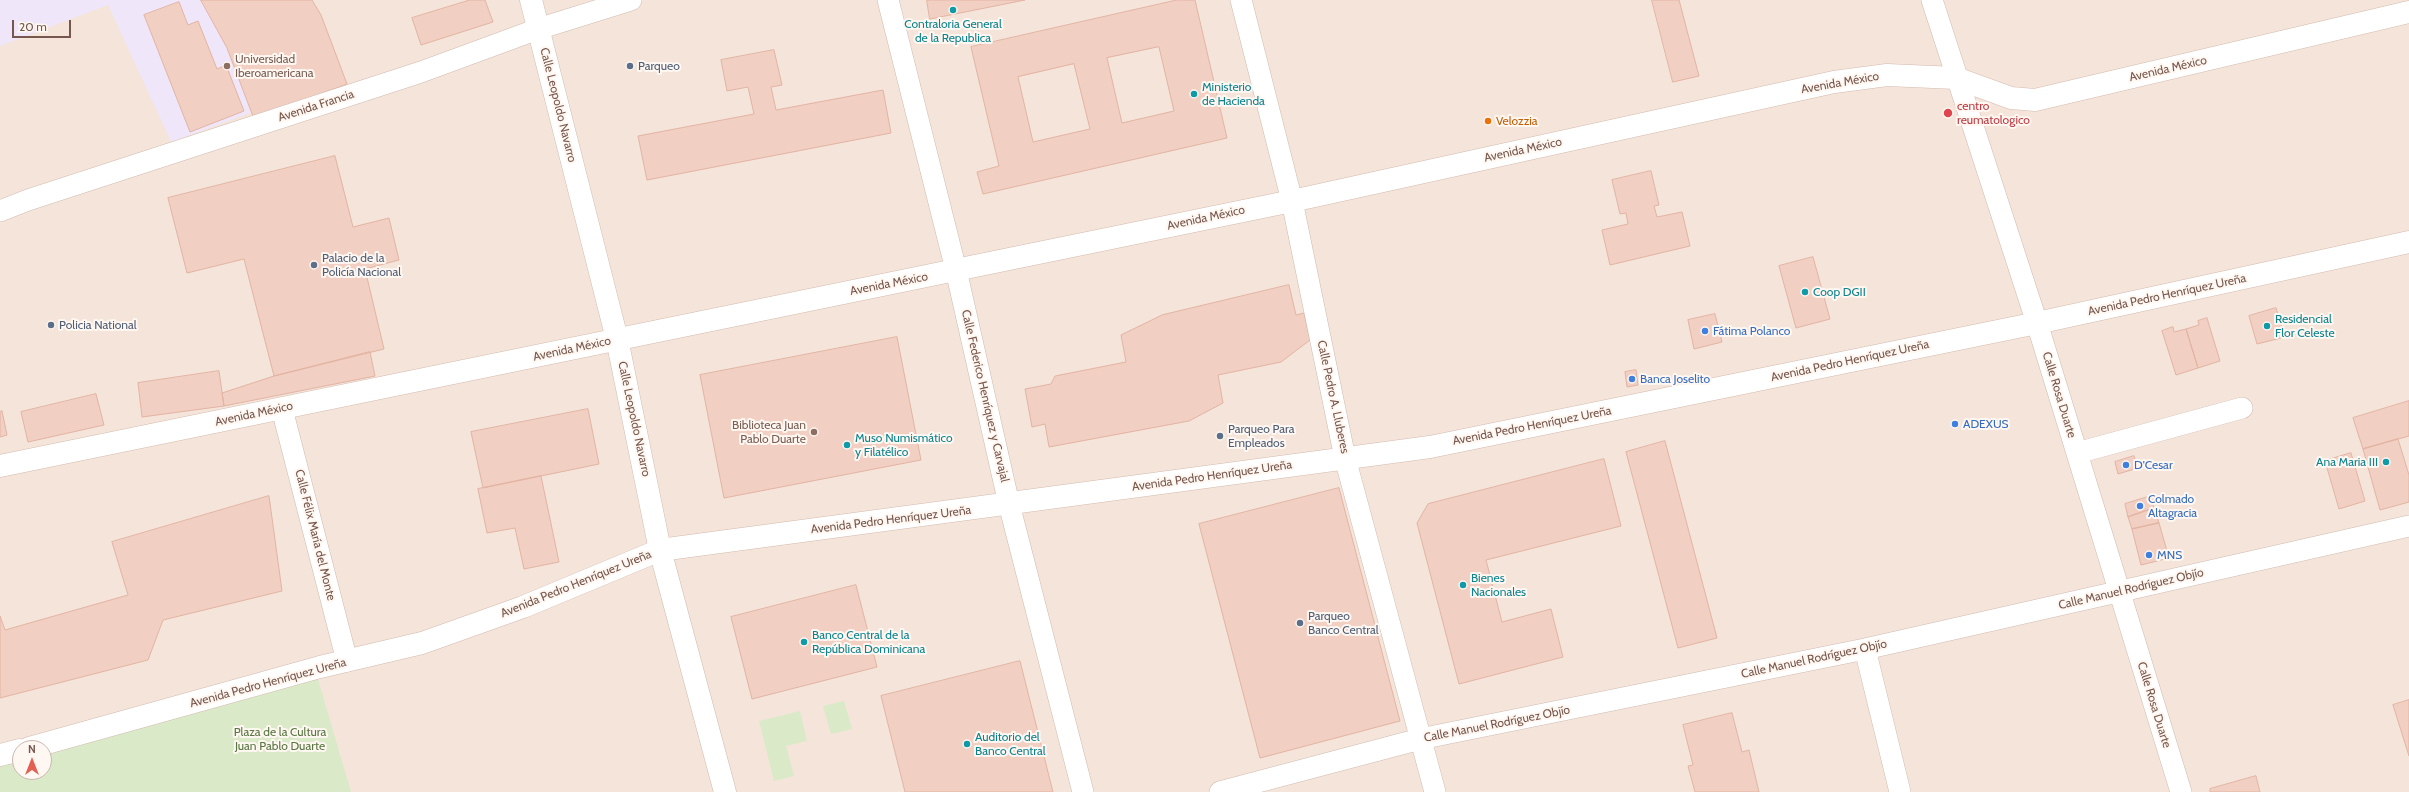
<!DOCTYPE html>
<html>
<head>
<meta charset="utf-8">
<style>
  body { margin:0 }
  #map { position:relative; width:2409px; height:792px; overflow:hidden; background:#fcf3ea; font-family:Cabin,sans-serif }
  canvas { display:block }
  .north { position:absolute; left:12px; top:740px; width:40px; height:40px; box-sizing:border-box; background:#fff7f1; border:1px solid #c9b7af; border-radius:50%; rotate:0deg; font-size:11px; font-weight:700; line-height:16px; text-align:center; color:#77574d }
  .north::after { content:''; display:block; margin:auto; width:14px; height:18px; background:#e26153; clip-path:polygon(50% 0,100% 100%,50% 72%,0 100%) }
  .scale { position:absolute; left:12px; top:20px; width:59px; height:18px; box-sizing:border-box; border:2px solid #77574d; border-top:0; padding-left:5px; font-size:12px; line-height:14px; white-space:nowrap; color:#77574d; -webkit-text-stroke:3px #fff7f1; paint-order:stroke }
</style>
</head>
<body>
<div id="map">
<canvas width="2409" height="792"></canvas>
<div class="north">N</div>
<div class="scale">20 m</div>
</div>
<script>
const c = document.querySelector('canvas').getContext('2d');
c.lineJoin = 'round';
function fillPath(path, color) {
  c.fillStyle = color;
  c.fill(path, 'evenodd');
}
function trace(path, color, width, dash) {
  c.strokeStyle = color;
  c.lineWidth = width;
  c.lineCap = dash ? 'butt' : 'round';
  c.setLineDash(dash || []);
  c.stroke(path);
}
function drawText(font, color, halo, rows, align = 'center') {
  c.font = font + ' Cabin,sans-serif';
  c.lineWidth = 4;
  c.setLineDash([]);
  c.textBaseline = 'middle';
  c.strokeStyle = halo;
  c.fillStyle = color;
  for (const [text, x, y, turn = 0] of rows) {
    c.save();
    c.translate(x, y);
    c.rotate((+turn || 0) * Math.PI / 180);
    c.textAlign = isNaN(turn) ? turn : align;
    if (halo) c.strokeText(text, 0, 0);
    c.fillText(text, 0, 0);
    c.restore();
  }
}
const residential = new Path2D(`
  M 0,0 L 2409,0 L 2409,792 L 0,792 ZM 20,748 L 44,748 L 44,772 L 20,772 Z`);
const education = new Path2D(`
  M 0,0 L 292,0 L 326,85 L 171,142 L 108,5 L 0,46 Z`);
const green = new Path2D(`
  M 317,676 L 351,792 L 0,792 L 0,759 L 20,754 L 20,772 L 44,772 L 44,748 Z
  M 844,701 L 852,729 L 831,734 L 823,706 Z
  M 800,711 L 807,741 L 786,746 L 794,776 L 774,781 L 759,721 Z`);
const building = new Path2D(`
  M 201,0 L 312,0 L 321,15 L 347,84 L 254,119 L 227,48 Z
  M 470,0 L 485,0 L 493,22 L 421,45 L 412,18 Z
  M 927,0 L 1025,0 L 930,19 Z
  M 1177,0 L 1195,0 L 1227,138 L 983,194 L 977,172 L 999,166 L 971,47 ZM 1159,47 L 1174,111 L 1122,123 L 1107,58 ZM 1074,64 L 1090,129 L 1033,142 L 1018,77 Z
  M 1652,0 L 1679,0 L 1699,76 L 1673,82 Z
  M 179,2 L 188,25 L 198,21 L 217,69 L 226,65 L 244,111 L 190,132 L 144,15 Z
  M 774,50 L 782,85 L 771,87 L 776,110 L 883,90 L 891,133 L 647,180 L 638,136 L 754,114 L 748,87 L 727,91 L 721,60 Z
  M 335,156 L 353,227 L 389,218 L 399,260 L 365,269 L 384,349 L 274,376 L 244,259 L 187,273 L 168,198 Z
  M 1651,171 L 1659,205 L 1654,206 L 1657,217 L 1682,212 L 1690,246 L 1610,265 L 1602,230 L 1628,224 L 1626,213 L 1620,214 L 1612,180 Z
  M 1813,257 L 1830,319 L 1796,328 L 1779,266 Z
  M 1289,285 L 1296,315 L 1304,313 L 1310,340 L 1281,362 L 1218,375 L 1223,403 L 1189,421 L 1049,447 L 1045,424 L 1032,427 L 1025,389 L 1051,384 L 1055,376 L 1126,362 L 1121,335 L 1162,315 Z
  M 2276,308 L 2285,337 L 2257,344 L 2249,316 Z
  M 1715,314 L 1722,342 L 1694,349 L 1688,320 Z
  M 2207,318 L 2220,361 L 2198,368 L 2186,329 L 2199,325 L 2198,321 Z
  M 2173,327 L 2174,332 L 2186,329 L 2198,368 L 2176,375 L 2162,331 Z
  M 897,337 L 921,460 L 724,498 L 700,375 Z
  M 370,352 L 375,376 L 224,406 L 222,393 L 274,376 Z
  M 1636,370 L 1638,385 L 1627,387 L 1625,372 Z
  M 219,371 L 224,406 L 142,417 L 138,383 Z
  M 96,394 L 104,425 L 28,442 L 21,412 Z
  M 2409,401 L 2409,436 L 2363,449 L 2353,418 Z
  M 588,409 L 599,464 L 483,488 L 471,432 Z
  M 2,411 L 7,435 L 0,437 L 0,412 Z
  M 2398,439 L 2409,475 L 2409,502 L 2380,510 L 2363,449 Z
  M 1665,441 L 1717,638 L 1678,648 L 1626,452 Z
  M 2351,453 L 2365,501 L 2339,509 L 2325,461 Z
  M 2134,456 L 2138,468 L 2118,474 L 2115,462 Z
  M 1604,459 L 1621,526 L 1486,560 L 1502,622 L 1551,609 L 1563,657 L 1459,684 L 1417,523 L 1428,504 Z
  M 541,476 L 559,562 L 524,569 L 515,528 L 487,533 L 478,489 Z
  M 1339,488 L 1400,721 L 1260,758 L 1199,524 Z
  M 269,496 L 282,591 L 163,620 L 148,660 L 0,698 L 0,616 L 5,630 L 128,595 L 112,542 Z
  M 2151,496 L 2154,508 L 2128,517 L 2125,504 Z
  M 2154,508 L 2159,523 L 2132,529 L 2128,517 Z
  M 2159,523 L 2169,558 L 2141,565 L 2132,529 Z
  M 856,585 L 877,667 L 752,699 L 731,617 Z
  M 1020,661 L 1053,792 L 905,792 L 881,696 Z
  M 2409,700 L 2409,756 L 2393,705 Z
  M 1732,713 L 1742,752 L 1749,750 L 1759,792 L 1695,792 L 1688,766 L 1693,765 L 1683,725 Z
  M 2256,776 L 2260,792 L 2210,792 L 2210,789 Z`);
const minor = new Path2D(`
  M 888,0 L 956,270 L 1009,504 L 1083,792
  M 1241,0 L 1292,201 L 1345,458 L 1435,792
  M 1932,0 L 2037,323 L 2181,792
  M 0,211 L 28,200 L 421,72 L 538,29 L 631,0
  M 282,409 L 347,661
  M 2077,453 L 2242,408
  M 1865,649 L 1900,792
  M 1220,792 L 1420,739 L 1865,649 L 2409,526`);
const tertiary = new Path2D(`
  M 531,0 L 617,339 L 660,550 L 725,792`);
const secondary = new Path2D(`
  M 0,466 L 1292,201 L 1834,82 L 1887,75 L 1956,78 L 2011,98 L 2035,100 L 2409,12
  M 29,748 L 320,667 L 422,643 L 523,607 L 660,550 L 1430,447 L 2037,323 L 2409,242
  M 0,755 L 20,750`);
const markers = [
  [953,10,4,"#0f9aa8"],
  [227,66,4,"#8d6e63"],
  [630,66,4,"#5c6f8a"],
  [1194,94,4,"#0f9aa8"],
  [1948,113,5,"#e0444e"],
  [1488,121,4,"#e8710a"],
  [314,265,4,"#5c6f8a"],
  [1805,292,4,"#0f9aa8"],
  [51,325,4,"#5c6f8a"],
  [2267,326,4,"#0f9aa8"],
  [1705,331,4,"#3f7fe0"],
  [1632,379,4,"#3f7fe0"],
  [1955,424,4,"#3f7fe0"],
  [814,432,4,"#8d6e63"],
  [1220,436,4,"#5c6f8a"],
  [847,445,4,"#0f9aa8"],
  [2386,462,4,"#0f9aa8"],
  [2126,465,4,"#3f7fe0"],
  [2140,506,4,"#3f7fe0"],
  [2149,555,4,"#3f7fe0"],
  [1463,585,4,"#0f9aa8"],
  [1300,623,4,"#5c6f8a"],
  [804,642,4,"#0f9aa8"],
  [967,744,4,"#0f9aa8"]
];
const cultureNames = [
  ["Contraloria General",953,24,"center"],
  ["de la Republica",953,38,"center"],
  ["Ministerio",1202,87],
  ["de Hacienda",1202,101],
  ["Coop DGII",1813,292],
  ["Residencial",2275,319],
  ["Flor Celeste",2275,333],
  ["Muso Numismático",855,438],
  ["y Filatélico",855,452],
  ["Ana Maria III",2378,462,"right"],
  ["Bienes",1471,578],
  ["Nacionales",1471,592],
  ["Banco Central de la",812,635],
  ["República Dominicana",812,649],
  ["Auditorio del",975,737],
  ["Banco Central",975,751]
];
const educationNames = [
  ["Universidad",235,59],
  ["Iberoamericana",235,73],
  ["Biblioteca Juan",806,425,"right"],
  ["Pablo Duarte",806,439,"right"]
];
const serviceNames = [
  ["Parqueo",638,66],
  ["Palacio de la",322,258],
  ["Policía Nacional",322,272],
  ["Policia National",59,325],
  ["Parqueo Para",1228,429],
  ["Empleados",1228,443],
  ["Parqueo",1308,616],
  ["Banco Central",1308,630]
];
const streetNames = [
  ["Avenida México",2168,69,-13],
  ["Avenida México",1840,83,-10],
  ["Calle Leopoldo Navarro",558,105,76],
  ["Avenida Francia",316,106,-18],
  ["Avenida México",1523,150,-12],
  ["Avenida México",1206,218,-12],
  ["Avenida México",889,284,-11],
  ["Avenida Pedro Henríquez Ureña",2167,295,-12],
  ["Avenida México",572,349,-12],
  ["Avenida Pedro Henríquez Ureña",1850,361,-12],
  ["Calle Rosa Duarte",2059,395,73],
  ["Calle Federico Henríquez y Carvajal",985,396,77],
  ["Calle Pedro A. Lluberes",1333,397,78],
  ["Avenida México",254,414,-12],
  ["Calle Leopoldo Navarro",634,419,78],
  ["Avenida Pedro Henríquez Ureña",1532,426,-11],
  ["Avenida Pedro Henríquez Ureña",1212,476,-8],
  ["Avenida Pedro Henríquez Ureña",891,520,-7],
  ["Calle Félix María del Monte",315,535,76],
  ["Avenida Pedro Henríquez Ureña",576,584,-22],
  ["Calle Manuel Rodríguez Objío",2131,589,-13],
  ["Calle Manuel Rodríguez Objío",1814,659,-12],
  ["Avenida Pedro Henríquez Ureña",268,683,-15],
  ["Calle Rosa Duarte",2154,705,73],
  ["Calle Manuel Rodríguez Objío",1497,724,-11]
];
const healthNames = [
  ["centro",1957,106],
  ["reumatologico",1957,120]
];
const foodNames = [
  ["Velozzia",1496,121]
];
const shopNames = [
  ["Fátima Polanco",1713,331],
  ["Banca Joselito",1640,379],
  ["ADEXUS",1963,424],
  ["D'Cesar",2134,465],
  ["Colmado",2148,499],
  ["Altagracia",2148,513],
  ["MNS",2157,555]
];
const parkNames = [
  ["Plaza de la Cultura",280,732],
  ["Juan Pablo Duarte",280,746]
];
fillPath(residential, '#f4e4d9');
fillPath(education, '#f0e6f9');
fillPath(green, '#daeac8');
fillPath(building, '#f1cfc2');
trace(building, '#e3b4a3', 1);
trace(minor, '#d1bcb2', 22);
trace(tertiary, '#d1bcb2', 23);
trace(secondary, '#d4bbaf', 23);
trace(minor, '#fff', 21);
trace(tertiary, '#fff', 22);
trace(secondary, '#fff', 22);
for (const [x, y, r, color] of markers) {
  const dot = new Path2D();
  dot.arc(x, y, r, 0, 2 * Math.PI);
  c.fillStyle = color;
  c.fill(dot);
  trace(dot, '#fff7f1', 1.5);
}
drawText('12px', '#0d838f', '#fff7f1', cultureNames, 'left');
drawText('12px', '#785e54', '#fff7f1', educationNames, 'left');
drawText('12px', '#4e5e75', '#fff7f1', serviceNames, 'left');
drawText('12px', '#77574d', '#fff7f1', streetNames);
drawText('12px', '#be3a42', '#fff7f1', healthNames, 'left');
drawText('12px', '#c56008', '#fff7f1', foodNames, 'left');
drawText('12px', '#366cbe', '#fff7f1', shopNames, 'left');
drawText('12px', '#587642', '#fff7f1', parkNames);
</script>
</body>
</html>
